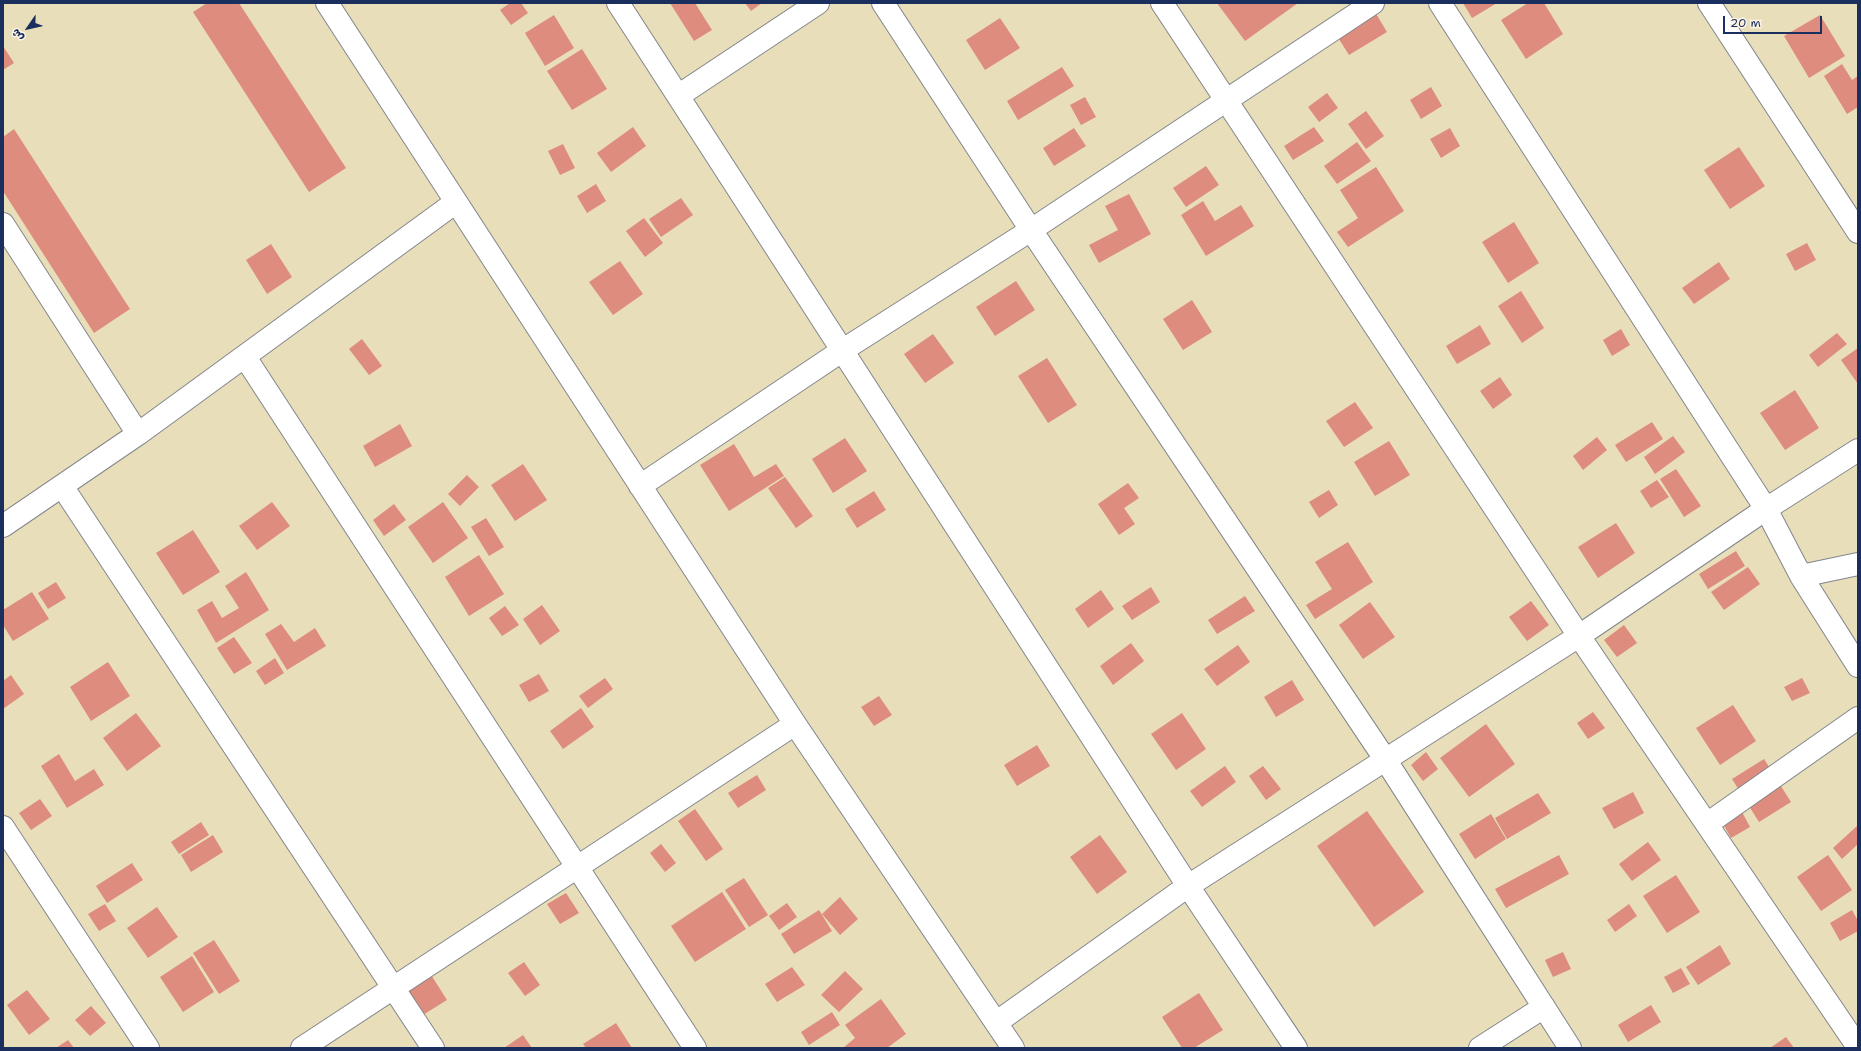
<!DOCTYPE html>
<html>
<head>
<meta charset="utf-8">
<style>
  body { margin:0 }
  #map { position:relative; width:1861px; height:1051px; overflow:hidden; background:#e8deba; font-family:"Shantell Sans","Playpen Sans Arabic",sans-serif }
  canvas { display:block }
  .frame { position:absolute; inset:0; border:4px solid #1b2f5e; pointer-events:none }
  .north { position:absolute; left:8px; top:8px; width:40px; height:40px; -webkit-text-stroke:3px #fcf5e5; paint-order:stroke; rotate:236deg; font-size:11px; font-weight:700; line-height:16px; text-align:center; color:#1b2f5e }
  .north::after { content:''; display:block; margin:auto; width:14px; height:18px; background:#1b2f5e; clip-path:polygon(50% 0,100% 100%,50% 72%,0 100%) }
  .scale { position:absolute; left:1723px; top:16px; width:99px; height:18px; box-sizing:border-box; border:2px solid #1b2f5e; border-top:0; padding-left:5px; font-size:12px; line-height:14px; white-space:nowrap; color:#1b2f5e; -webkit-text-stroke:3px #fcf5e5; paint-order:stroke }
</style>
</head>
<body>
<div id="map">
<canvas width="1861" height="1051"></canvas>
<div class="frame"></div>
<div class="north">ش</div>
<div class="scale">20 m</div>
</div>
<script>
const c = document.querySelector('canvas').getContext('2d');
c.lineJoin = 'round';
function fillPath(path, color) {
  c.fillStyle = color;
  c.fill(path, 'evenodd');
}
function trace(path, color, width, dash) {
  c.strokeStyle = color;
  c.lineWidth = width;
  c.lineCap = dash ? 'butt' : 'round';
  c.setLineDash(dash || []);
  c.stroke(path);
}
const building = new Path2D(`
  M 207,3 L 239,3 L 346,168 L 309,192 L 193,12 Z
  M 510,3 L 521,3 L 528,13 L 511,25 L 500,10 Z
  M 670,3 L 695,3 L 712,30 L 694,41 Z
  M 745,3 L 762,3 L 751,11 Z
  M 1217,3 L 1298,3 L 1245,41 Z
  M 1463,3 L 1497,3 L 1472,18 Z
  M 1528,3 L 1544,3 L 1563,34 L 1526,59 L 1501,20 Z
  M 1375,12 L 1387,32 L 1349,55 L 1337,36 Z
  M 554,15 L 574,48 L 545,66 L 525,33 Z
  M 1820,15 L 1845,56 L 1809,78 L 1784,36 Z
  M 1000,18 L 1020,48 L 985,70 L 966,40 Z
  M 3,46 L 14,63 L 3,70 Z
  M 582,49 L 607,89 L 572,110 L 547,71 Z
  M 1842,64 L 1852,80 L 1858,76 L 1858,107 L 1847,114 L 1824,76 Z
  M 1062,67 L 1074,86 L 1018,120 L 1007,101 Z
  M 1431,87 L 1442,106 L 1421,119 L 1410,100 Z
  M 1327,93 L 1338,108 L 1319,122 L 1308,107 Z
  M 1085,97 L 1096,117 L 1081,125 L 1070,105 Z
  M 1366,111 L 1384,136 L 1366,149 L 1348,124 Z
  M 633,127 L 646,146 L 611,172 L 597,153 Z
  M 1314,127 L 1324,141 L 1293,160 L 1284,146 Z
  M 1074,128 L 1086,146 L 1054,166 L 1043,148 Z
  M 1450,128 L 1460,146 L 1441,158 L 1430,139 Z
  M 14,129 L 130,309 L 94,333 L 3,191 L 3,137 Z
  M 1357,142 L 1371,161 L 1337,184 L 1324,166 Z
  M 563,144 L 575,168 L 560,175 L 548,151 Z
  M 1739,147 L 1765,186 L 1730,209 L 1704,170 Z
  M 1206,166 L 1219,185 L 1186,207 L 1173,188 Z
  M 1376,167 L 1404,211 L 1348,247 L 1337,232 L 1358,218 L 1340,190 Z
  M 596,184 L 606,201 L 587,213 L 577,196 Z
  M 1129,194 L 1151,234 L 1099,263 L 1089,245 L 1118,230 L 1105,206 Z
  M 681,198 L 693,215 L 661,237 L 649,219 Z
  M 1203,201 L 1215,221 L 1241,205 L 1254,226 L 1206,256 L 1181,215 Z
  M 644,218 L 663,243 L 645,257 L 626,231 Z
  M 1514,222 L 1539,263 L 1508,283 L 1482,242 Z
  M 1807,243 L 1816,260 L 1795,271 L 1786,254 Z
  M 271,244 L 292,277 L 267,294 L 246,260 Z
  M 620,261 L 643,294 L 613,315 L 589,282 Z
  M 1719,262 L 1730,279 L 1694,304 L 1682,288 Z
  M 1016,281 L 1035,310 L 995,336 L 976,307 Z
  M 1521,291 L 1544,328 L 1522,343 L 1498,306 Z
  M 1192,300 L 1212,332 L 1183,350 L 1163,319 Z
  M 1480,325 L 1491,344 L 1457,364 L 1446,346 Z
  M 1621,329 L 1630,345 L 1612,356 L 1603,340 Z
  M 1837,333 L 1847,344 L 1818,367 L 1809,355 Z
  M 933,334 L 954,363 L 925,383 L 904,354 Z
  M 362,339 L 382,366 L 369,375 L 349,349 Z
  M 1858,348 L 1858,384 L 1841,360 Z
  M 1047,358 L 1077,405 L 1048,423 L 1018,376 Z
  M 1500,377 L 1512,395 L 1493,409 L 1480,391 Z
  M 1795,390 L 1819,428 L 1785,450 L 1760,413 Z
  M 1355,402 L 1373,428 L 1344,447 L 1326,421 Z
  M 1652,422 L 1663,439 L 1626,462 L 1615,445 Z
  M 400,424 L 412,446 L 375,467 L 363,446 Z
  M 1673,436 L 1685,452 L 1655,474 L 1644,457 Z
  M 1597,437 L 1607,450 L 1583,470 L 1573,456 Z
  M 845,438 L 867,471 L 833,493 L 812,459 Z
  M 1389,441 L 1410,475 L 1375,496 L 1354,462 Z
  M 734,444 L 754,477 L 776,464 L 784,476 L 729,511 L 700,465 Z
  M 523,464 L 547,500 L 515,521 L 491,485 Z
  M 1676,469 L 1701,506 L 1684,517 L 1660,479 Z
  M 467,475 L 479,487 L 460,506 L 448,494 Z
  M 785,477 L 813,516 L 796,528 L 768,488 Z
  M 1657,480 L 1669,497 L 1651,508 L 1640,491 Z
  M 1128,483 L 1139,498 L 1124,508 L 1135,524 L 1119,535 L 1098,504 Z
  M 1329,490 L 1338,505 L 1319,518 L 1309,502 Z
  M 874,491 L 886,510 L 857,528 L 845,509 Z
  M 272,502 L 290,526 L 257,550 L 239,526 Z
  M 443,502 L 468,538 L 433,563 L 408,527 Z
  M 394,504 L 406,520 L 384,536 L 373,520 Z
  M 486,518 L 504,547 L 489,556 L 471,527 Z
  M 1616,523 L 1635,553 L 1598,578 L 1578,547 Z
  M 193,530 L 220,572 L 183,595 L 156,553 Z
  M 1348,542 L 1373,582 L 1315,619 L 1306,605 L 1332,589 L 1315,562 Z
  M 1736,551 L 1745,566 L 1708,589 L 1699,574 Z
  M 479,555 L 504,594 L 469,616 L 445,577 Z
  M 1748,567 L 1760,584 L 1724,610 L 1711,592 Z
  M 246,572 L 269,610 L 216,643 L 197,610 L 212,601 L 222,618 L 239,608 L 225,586 Z
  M 56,582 L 66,598 L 48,609 L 38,593 Z
  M 1151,587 L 1160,602 L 1132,620 L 1122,606 Z
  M 1101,590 L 1114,609 L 1088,628 L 1075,609 Z
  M 32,592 L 49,619 L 13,641 L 3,625 L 3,610 Z
  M 1245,596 L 1255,611 L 1217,634 L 1208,620 Z
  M 1531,601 L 1549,625 L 1527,641 L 1509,617 Z
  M 1370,602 L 1395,637 L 1363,659 L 1339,625 Z
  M 542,605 L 560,631 L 540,645 L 523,619 Z
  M 505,606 L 519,625 L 502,636 L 489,618 Z
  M 281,624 L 294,642 L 315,628 L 326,646 L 287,670 L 265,634 Z
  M 1624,625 L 1637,643 L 1617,657 L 1604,640 Z
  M 234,637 L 252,663 L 234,674 L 217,648 Z
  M 1131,643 L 1144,661 L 1113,685 L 1100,666 Z
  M 1238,645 L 1250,662 L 1217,686 L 1204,669 Z
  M 275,658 L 284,673 L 265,685 L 256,671 Z
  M 108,662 L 130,696 L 91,721 L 70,687 Z
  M 539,674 L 549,691 L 529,702 L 519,685 Z
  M 11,675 L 24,694 L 3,709 L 3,681 Z
  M 605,678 L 613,689 L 588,708 L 579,696 Z
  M 1802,678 L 1810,693 L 1792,701 L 1784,687 Z
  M 1292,680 L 1304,700 L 1276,717 L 1264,697 Z
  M 879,696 L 892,715 L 874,726 L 861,707 Z
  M 1733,705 L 1756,741 L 1720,765 L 1696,728 Z
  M 581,708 L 594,727 L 563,749 L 550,731 Z
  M 1593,712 L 1605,728 L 1588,739 L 1577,723 Z
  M 136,713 L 161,746 L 127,771 L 103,738 Z
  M 1182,713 L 1206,749 L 1176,770 L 1151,734 Z
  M 1486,724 L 1515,764 L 1469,797 L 1440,758 Z
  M 1037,745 L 1050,766 L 1017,786 L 1004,765 Z
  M 1426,752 L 1438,769 L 1423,781 L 1411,765 Z
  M 59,754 L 75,781 L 94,769 L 104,785 L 67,808 L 41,766 Z
  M 1764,759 L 1791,802 L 1759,822 L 1732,779 Z
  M 1225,766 L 1236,782 L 1202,807 L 1190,791 Z
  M 1263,766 L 1281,789 L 1266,800 L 1249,776 Z
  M 757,775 L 766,790 L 738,808 L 728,793 Z
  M 1633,792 L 1644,813 L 1614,829 L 1602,808 Z
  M 1538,793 L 1551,813 L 1507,839 L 1495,818 Z
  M 40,799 L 52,816 L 31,830 L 19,813 Z
  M 695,809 L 723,849 L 706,861 L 678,821 Z
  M 1367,811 L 1424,892 L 1374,927 L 1317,846 Z
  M 1742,812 L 1750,827 L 1731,838 L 1723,824 Z
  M 1491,814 L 1506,839 L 1475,859 L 1459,834 Z
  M 201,822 L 209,835 L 179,854 L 171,842 Z
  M 1857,826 L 1858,844 L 1842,859 L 1833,848 Z
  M 213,835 L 223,852 L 191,872 L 181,855 Z
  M 1100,835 L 1127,872 L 1097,894 L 1070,857 Z
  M 1648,842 L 1661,860 L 1632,881 L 1619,864 Z
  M 661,844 L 676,863 L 665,872 L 650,853 Z
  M 1559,855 L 1569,874 L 1506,908 L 1495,889 Z
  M 1828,855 L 1852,890 L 1821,911 L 1797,877 Z
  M 132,863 L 143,880 L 107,903 L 96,886 Z
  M 1676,875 L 1700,912 L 1667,933 L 1643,896 Z
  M 744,878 L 768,915 L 749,927 L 725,890 Z
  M 722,892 L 746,929 L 695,962 L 671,926 Z
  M 566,893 L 579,913 L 560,924 L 547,904 Z
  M 840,897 L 858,919 L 840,935 L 822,914 Z
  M 787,903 L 797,917 L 779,930 L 769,916 Z
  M 105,904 L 116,921 L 99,931 L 88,914 Z
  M 1629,904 L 1637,916 L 1615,932 L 1607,920 Z
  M 157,907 L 178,937 L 148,958 L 127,928 Z
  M 819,910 L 832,931 L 794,954 L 781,934 Z
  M 1852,910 L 1858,921 L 1858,931 L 1840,941 L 1830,923 Z
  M 214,940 L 240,981 L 219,994 L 193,953 Z
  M 1720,945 L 1731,964 L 1698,985 L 1686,967 Z
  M 1563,952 L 1571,969 L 1553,977 L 1545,960 Z
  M 192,956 L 214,992 L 183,1012 L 160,977 Z
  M 524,962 L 540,985 L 525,996 L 508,973 Z
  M 792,967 L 805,985 L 777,1002 L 765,984 Z
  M 1681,968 L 1690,984 L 1673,993 L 1664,977 Z
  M 428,970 L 447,1000 L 418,1018 L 399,988 Z
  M 845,971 L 863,989 L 839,1012 L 821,995 Z
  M 27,990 L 50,1019 L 29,1035 L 7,1005 Z
  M 1199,993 L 1223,1030 L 1194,1048 L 1182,1048 L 1162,1017 Z
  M 881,999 L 906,1034 L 887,1048 L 843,1048 L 855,1038 L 845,1025 Z
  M 1651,1005 L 1661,1022 L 1628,1042 L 1618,1025 Z
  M 91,1006 L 106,1023 L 90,1036 L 75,1020 Z
  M 832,1012 L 840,1025 L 809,1045 L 801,1032 Z
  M 616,1023 L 632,1048 L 586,1048 L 583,1044 Z
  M 523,1035 L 532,1048 L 504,1048 Z
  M 1786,1037 L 1794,1048 L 1770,1048 Z
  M 68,1040 L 74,1048 L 56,1048 Z`);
const minor = new Path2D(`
  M 327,3 L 795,724 L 1013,1048
  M 618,3 L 1188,886 L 1296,1048
  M 883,3 L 1031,230 L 1385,759 L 1570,1048
  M 1162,3 L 1579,636 L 1858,1047
  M 1440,3 L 1766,509 L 1801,576 L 1858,666
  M 1709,3 L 1858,232
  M 678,96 L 818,3
  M 3,224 L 138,434
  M 245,357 L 695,1048
  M 62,486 L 433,1048
  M 640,486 L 843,350 L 1031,230 L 1373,3
  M 3,526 L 138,434 L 456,202
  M 1801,576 L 1858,564
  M 1707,824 L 1858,718
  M 3,827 L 148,1048
  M 997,1022 L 1188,886 L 1579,636 L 1766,509 L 1858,450
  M 302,1048 L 795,724
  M 1480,1048 L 1544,1007`);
fillPath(building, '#de8c7d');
trace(minor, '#82868c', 24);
trace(minor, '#fff', 22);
</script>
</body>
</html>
